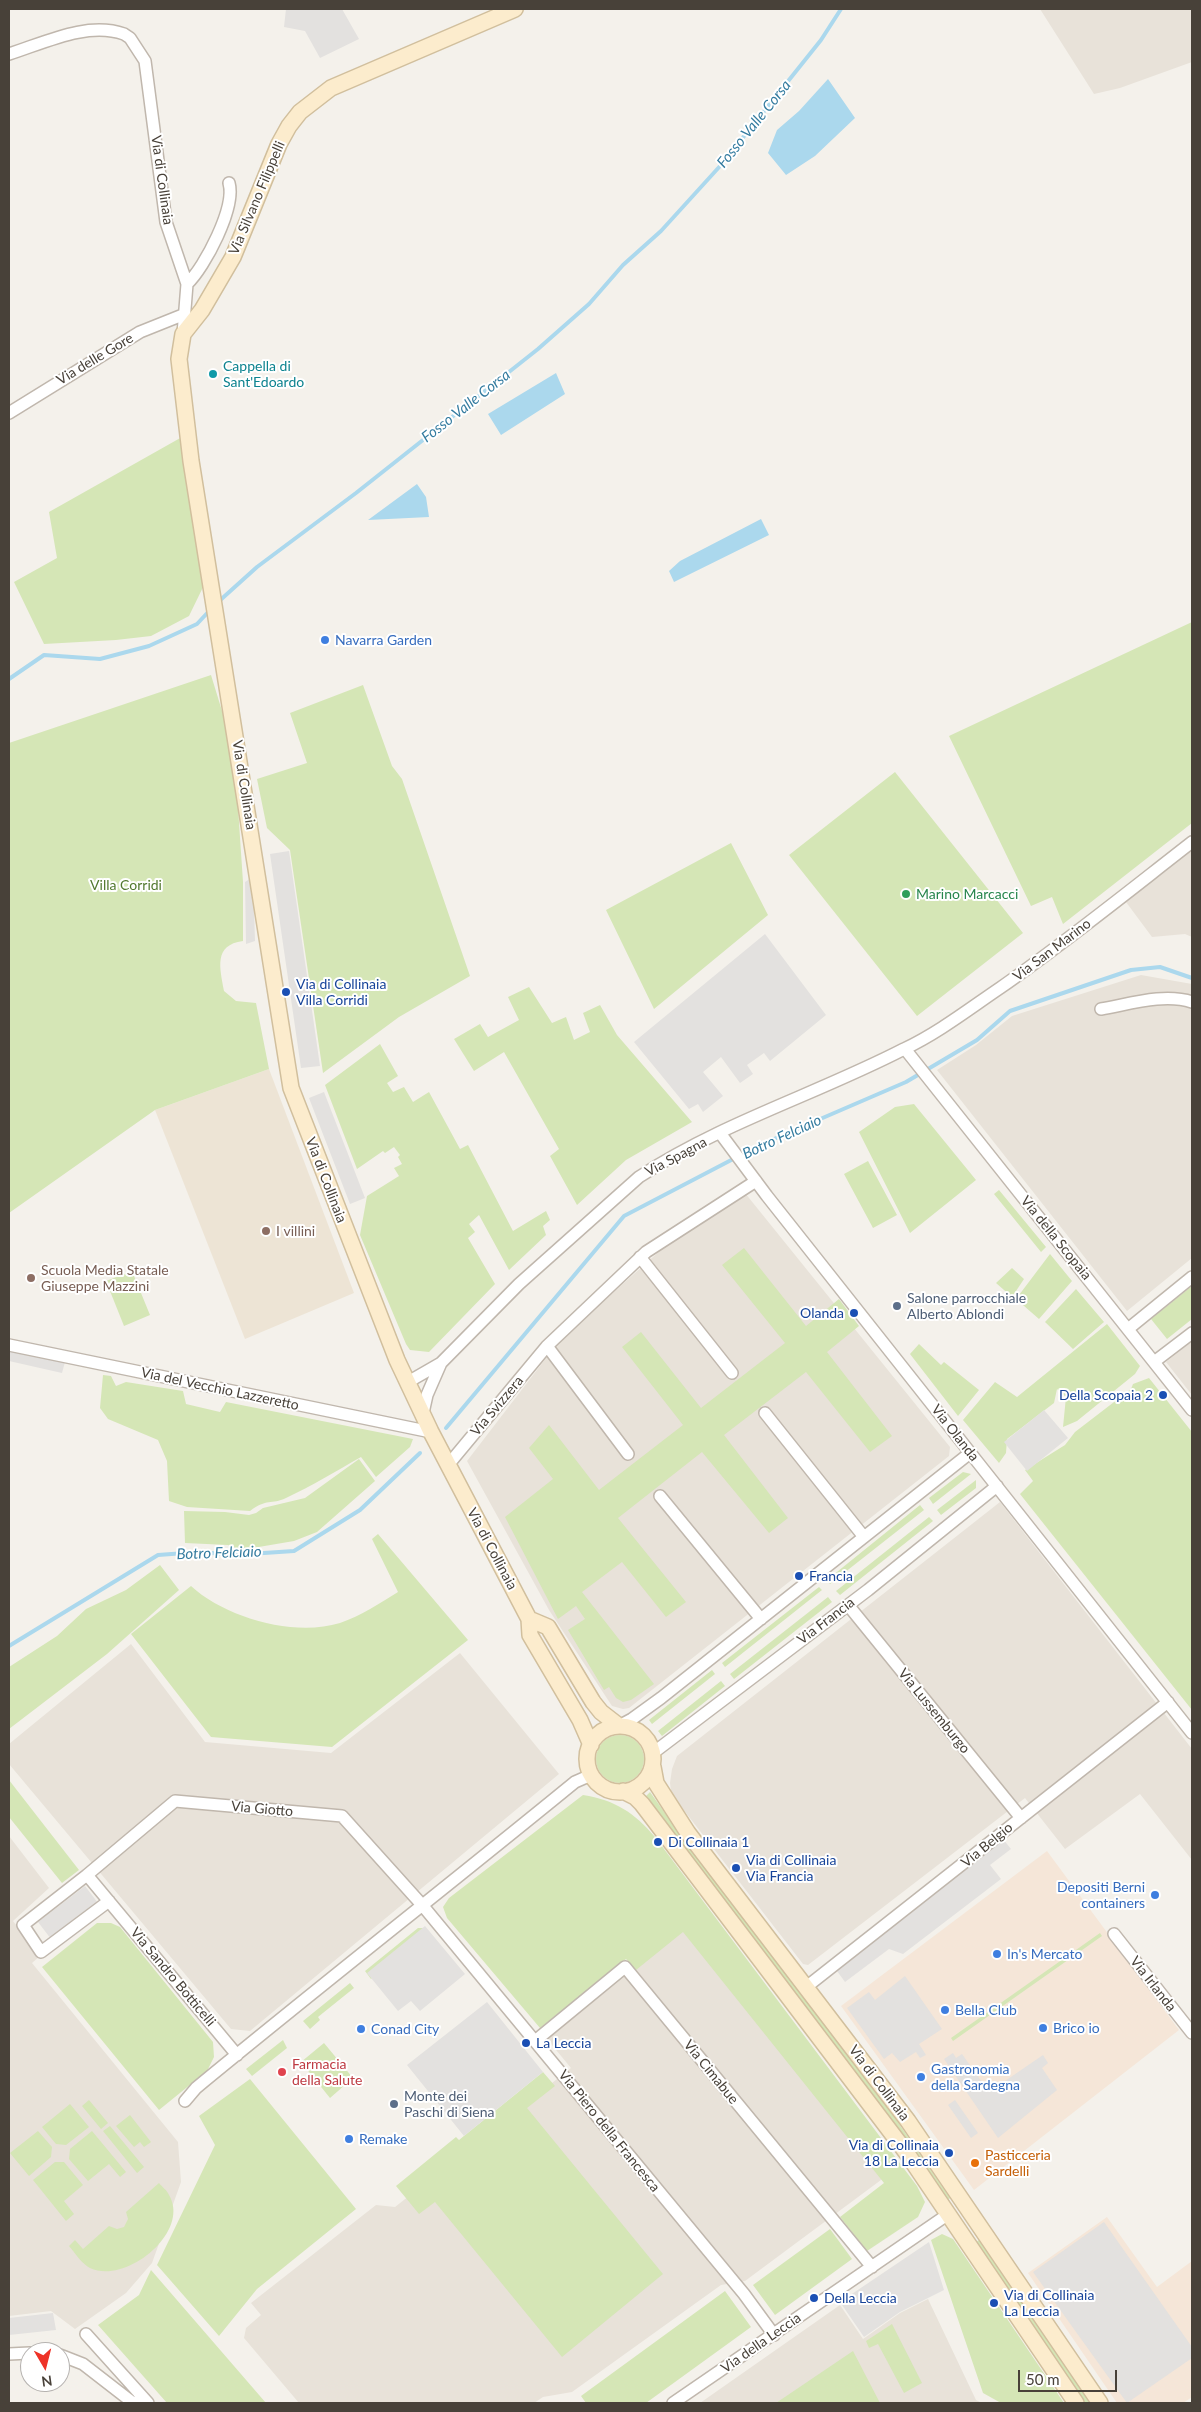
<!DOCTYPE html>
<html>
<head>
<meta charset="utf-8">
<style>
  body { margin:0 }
  #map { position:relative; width:1201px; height:2412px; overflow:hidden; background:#f4f1eb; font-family:Lato,sans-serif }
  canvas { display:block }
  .frame { position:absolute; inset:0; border:10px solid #484139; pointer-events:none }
  .north { position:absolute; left:20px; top:2342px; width:50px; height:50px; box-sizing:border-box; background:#fff; border:1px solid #b6b3b0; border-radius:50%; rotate:172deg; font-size:14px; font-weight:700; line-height:20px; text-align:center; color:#484139 }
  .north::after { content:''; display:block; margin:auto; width:18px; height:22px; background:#ee3328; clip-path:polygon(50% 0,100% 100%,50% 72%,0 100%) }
  .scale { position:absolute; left:1018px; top:2370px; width:99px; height:22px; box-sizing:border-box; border:2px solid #484139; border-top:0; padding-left:6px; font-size:15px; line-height:18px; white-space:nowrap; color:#484139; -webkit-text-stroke:4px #fff; paint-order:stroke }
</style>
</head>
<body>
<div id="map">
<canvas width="1201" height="2412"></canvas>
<div class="frame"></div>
<div class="north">N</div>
<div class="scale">50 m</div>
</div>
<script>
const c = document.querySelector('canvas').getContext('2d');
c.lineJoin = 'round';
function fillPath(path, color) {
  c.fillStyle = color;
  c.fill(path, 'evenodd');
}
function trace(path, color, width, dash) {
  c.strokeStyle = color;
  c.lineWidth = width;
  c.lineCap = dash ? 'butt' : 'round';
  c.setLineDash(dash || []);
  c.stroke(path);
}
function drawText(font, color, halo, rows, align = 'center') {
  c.font = font + ' Lato,sans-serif';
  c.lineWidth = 4;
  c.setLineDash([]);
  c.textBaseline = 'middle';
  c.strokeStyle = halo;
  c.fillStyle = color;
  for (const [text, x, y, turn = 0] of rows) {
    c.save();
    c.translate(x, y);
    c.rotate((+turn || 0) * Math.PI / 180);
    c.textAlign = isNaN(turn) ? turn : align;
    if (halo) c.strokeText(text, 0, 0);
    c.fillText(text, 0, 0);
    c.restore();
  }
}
const residential = new Path2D(`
  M 1040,9 L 1192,9 L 1192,62 L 1120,88 L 1094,94 Z
  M 1192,850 L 1192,937 L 1185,934 L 1152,937 L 1126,902 Z
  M 1141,975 L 1192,984 L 1192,1258 L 1127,1311 L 937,1070 L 976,1045 L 1012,1016 Z
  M 745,1193 L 950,1447 L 949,1456 L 629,1708 L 623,1709 L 612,1706 L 549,1610 L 467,1461 L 560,1340 L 662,1249 Z
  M 1192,1341 L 1192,1395 L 1166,1362 Z
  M 1000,1502 L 1192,1749 L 1192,1860 L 1140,1794 L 1065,1849 L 1025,1798 L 808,1965 L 803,1964 L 676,1800 L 671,1791 L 670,1783 L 672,1769 L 677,1756 Z
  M 131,1644 L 205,1742 L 331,1753 L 460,1653 L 559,1774 L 250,2031 L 231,2029 L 9,1764 L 9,1744 Z
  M 9,1836 L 49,1888 L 13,1921 L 40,1956 L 32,1963 L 178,2142 L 181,2182 L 152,2263 L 126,2293 L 75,2329 L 51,2311 L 9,2316 Z
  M 680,1924 L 885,2177 L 745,2281 L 721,2285 L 572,2392 L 543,2397 L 534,2403 L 299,2403 L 244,2338 L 246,2328 L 261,2315 L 251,2303 L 376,2205 L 395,2207 L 571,2068 L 547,2039 L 623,1978 L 634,1962 Z
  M 928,2299 L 976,2400 L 982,2403 L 700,2403 L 840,2305 L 863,2339 L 900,2313 Z`);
const commercial = new Path2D(`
  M 1047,1851 L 1179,2030 L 974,2190 L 841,2006 Z
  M 1107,2217 L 1157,2287 L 1192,2261 L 1192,2397 L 1183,2403 L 1117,2403 L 1028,2273 Z`);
const education = new Path2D(`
  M 269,1069 L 354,1293 L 245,1339 L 155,1110 Z`);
const green = new Path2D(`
  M 182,437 L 206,581 L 189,616 L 151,636 L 116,640 L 44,644 L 14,582 L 57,558 L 49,512 Z
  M 1192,622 L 1192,823 L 1063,924 L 1052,897 L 1031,906 L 949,736 Z
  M 211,675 L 226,724 L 237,793 L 243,882 L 243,941 C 213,945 220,968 224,991 L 236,1001 L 256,1003 L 269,1069 L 155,1110 L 9,1213 L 9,743 Z
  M 363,685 L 392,766 L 402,779 L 470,976 L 399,1017 L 323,1073 L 290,850 L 267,828 L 257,779 L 307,763 L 290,713 Z
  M 895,772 L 1023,933 L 917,1016 L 789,855 Z
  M 731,843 L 768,915 L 654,1009 L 606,910 Z
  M 529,987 L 552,1023 L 566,1017 L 574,1040 L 590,1032 L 583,1013 L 600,1005 L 617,1035 L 692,1122 L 626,1160 L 577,1205 L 550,1156 L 559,1149 L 504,1052 L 474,1071 L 454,1039 L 480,1024 L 488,1037 L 519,1020 L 508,997 Z
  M 380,1044 L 398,1076 L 387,1083 L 393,1092 L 404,1087 L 413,1102 L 429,1092 L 460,1149 L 468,1145 L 513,1231 L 546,1211 L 550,1220 L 543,1226 L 546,1235 L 509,1270 L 479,1215 L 469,1224 L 475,1232 L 468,1238 L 495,1284 L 429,1352 L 410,1350 L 406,1344 L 360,1235 L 367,1196 L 399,1176 L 394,1168 L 402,1164 L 398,1157 L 400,1155 L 394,1147 L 385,1153 L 383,1151 L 357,1169 L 325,1085 Z
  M 914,1104 L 976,1180 L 910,1233 L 859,1132 L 895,1107 Z
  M 868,1161 L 897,1215 L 873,1228 L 844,1174 Z
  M 999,1190 L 1046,1247 L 1041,1252 L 994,1194 Z
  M 744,1248 L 806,1326 L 839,1299 L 859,1326 L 827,1352 L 892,1436 L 870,1452 L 806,1372 L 724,1435 L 788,1518 L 769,1533 L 702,1452 L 618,1518 L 686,1602 L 666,1617 L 622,1562 L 582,1592 L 654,1684 L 631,1700 L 623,1702 L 616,1698 L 609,1687 L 604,1690 L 568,1630 L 585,1619 L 576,1606 L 558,1619 L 505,1517 L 553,1479 L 529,1448 L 549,1425 L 599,1490 L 683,1425 L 622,1347 L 641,1332 L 701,1408 L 785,1343 L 722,1265 Z
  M 1050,1254 L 1072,1281 L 1039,1319 L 1016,1299 Z
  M 1012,1268 L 1024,1279 L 1012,1297 L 996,1283 Z
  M 132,1271 L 150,1315 L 124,1326 L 106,1281 Z
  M 1192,1286 L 1192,1319 L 1167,1339 L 1151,1319 Z
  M 1076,1289 L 1104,1322 L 1073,1349 L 1045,1322 Z
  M 1107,1324 L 1140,1366 L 1135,1374 L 1077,1421 L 1063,1427 L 1066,1397 L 1057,1389 L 1054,1403 L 1007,1439 L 1006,1453 L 999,1463 L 963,1420 L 995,1382 L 1017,1397 Z
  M 919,1344 L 941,1365 L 944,1362 L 979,1390 L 958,1416 L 910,1354 Z
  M 103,1375 L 111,1376 L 116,1386 L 126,1382 L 183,1391 L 186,1404 L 220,1412 L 226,1402 L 413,1439 L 410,1447 L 376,1477 L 361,1457 C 336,1471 312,1486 286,1498 C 271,1505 267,1498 250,1511 L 187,1507 L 169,1501 L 167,1461 L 158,1440 L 108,1419 L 100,1408 Z
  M 1149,1378 L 1192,1432 L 1192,1710 L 1020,1494 L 1033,1481 L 1025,1470 L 1065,1445 L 1075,1432 L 1131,1389 L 1133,1384 Z
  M 359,1459 L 375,1481 L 317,1532 L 294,1541 L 241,1550 L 228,1545 L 185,1543 L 184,1511 L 225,1512 L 249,1515 L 256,1513 L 263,1508 L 305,1498 Z
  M 963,1472 L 971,1474 L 933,1504 L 929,1498 Z
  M 976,1480 L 976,1488 L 941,1515 L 937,1510 Z
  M 920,1505 L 924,1510 L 830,1584 L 827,1580 Z
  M 929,1517 L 933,1521 L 840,1595 L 836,1591 Z
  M 378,1534 L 468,1640 L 332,1747 L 211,1737 L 131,1634 L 191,1586 C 226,1618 294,1637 340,1623 C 361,1616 380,1603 398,1592 L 372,1539 Z
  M 160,1565 L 179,1590 L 107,1654 L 9,1729 L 9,1667 L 57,1636 L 86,1609 L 126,1590 Z
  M 819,1587 L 822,1590 L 725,1667 L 722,1663 Z
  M 828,1597 L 832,1602 L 734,1679 L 730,1674 Z
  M 712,1670 L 715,1674 L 652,1724 L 649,1720 Z
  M 721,1681 L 725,1686 L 662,1736 L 658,1731 Z
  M596 1759a24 24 0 1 1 48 0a24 24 0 1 1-48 0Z
  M 9,1780 L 79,1870 L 62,1883 L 9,1817 Z
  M 650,1792 L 680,1834 L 677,1837 L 645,1797 Z
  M 583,1795 C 615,1800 635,1813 655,1837 L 917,2186 L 925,2202 L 918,2217 L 867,2251 L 840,2217 L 884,2183 L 683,1932 L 636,1970 L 626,1959 L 540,2028 L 447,1918 L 443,1907 L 449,1898 Z
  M 685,1840 L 897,2121 L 950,2198 L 947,2202 L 681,1843 Z
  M 97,1923 L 111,1923 L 120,1927 L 213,2042 L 214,2057 L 207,2071 L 159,2110 L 42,1967 Z
  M 418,1928 L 425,1928 L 428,1931 L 371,1979 L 365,1971 Z
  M 1100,1933 L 1102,1936 L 953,2041 L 951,2038 Z
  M 350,1983 L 354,1988 L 318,2017 L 320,2020 L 310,2029 L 303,2021 Z
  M 283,2040 L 287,2048 L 252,2076 L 246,2069 Z
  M 324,2043 L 353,2078 L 330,2098 L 301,2062 Z
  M 543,2072 L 555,2086 L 527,2108 L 663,2274 L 562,2357 L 435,2202 L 419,2214 L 396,2186 L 456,2137 L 459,2140 Z
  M 250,2079 L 356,2209 L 257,2289 L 219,2336 L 157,2265 L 215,2145 L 199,2116 Z
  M 89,2100 L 108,2123 L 101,2129 L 82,2106 Z
  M 70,2104 L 89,2127 L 66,2145 L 56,2144 L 42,2127 Z
  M 130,2115 L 151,2142 L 144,2147 L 140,2142 L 134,2147 L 116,2126 Z
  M 110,2126 L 144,2167 L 137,2173 L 103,2131 Z
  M 38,2131 L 52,2147 L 51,2157 L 29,2176 L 10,2153 Z
  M 92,2131 L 126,2172 L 120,2177 L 109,2164 L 88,2181 L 69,2159 L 70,2149 Z
  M 55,2162 L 64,2162 L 83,2185 L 64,2201 L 74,2214 L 66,2221 L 33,2180 Z
  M 159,2183 C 162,2187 167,2190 169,2195 C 191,2232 126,2285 90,2268 C 82,2264 75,2253 69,2246 L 75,2240 L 83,2249 L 109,2226 L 117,2229 L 124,2227 L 128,2219 L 126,2212 Z
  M 830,2229 L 852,2259 L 775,2315 L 753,2285 Z
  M 942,2234 L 953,2239 L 1064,2403 L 1001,2403 L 983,2393 L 931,2240 Z
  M 979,2240 L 1090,2403 L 1084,2403 L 975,2243 Z
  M 151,2270 L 266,2403 L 167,2403 L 98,2325 L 139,2295 Z
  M 725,2291 L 751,2327 L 646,2403 L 586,2403 L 581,2396 Z
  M 892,2324 L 922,2383 L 904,2393 L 878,2344 L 869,2348 L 866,2341 Z
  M 853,2351 L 880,2403 L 776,2403 Z`);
const parking = new Path2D(`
  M 286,9 L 342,9 L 359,39 L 320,58 L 305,31 L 284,27 Z
  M 289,851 L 320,1066 L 301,1068 L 270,854 Z
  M 253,877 L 255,941 L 246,944 L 245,882 Z
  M 765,934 L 826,1015 L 770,1061 L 764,1053 L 747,1065 L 753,1074 L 740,1083 L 721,1057 L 703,1072 L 723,1096 L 703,1112 L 698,1104 L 689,1109 L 634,1042 Z
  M 324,1092 L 365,1198 L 350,1204 L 309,1098 Z
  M 9,1351 L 65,1362 L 62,1373 L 9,1361 Z
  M 1044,1410 L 1068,1438 L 1027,1471 L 1004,1442 Z
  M 1003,1839 L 1011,1849 L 990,1865 L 1001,1879 L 903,1954 L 889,1949 L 845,1982 L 837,1971 Z
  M 85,1886 L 98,1903 L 51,1939 L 38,1922 Z
  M 425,1926 L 465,1974 L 420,2011 L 411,2001 L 398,2011 L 367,1973 Z
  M 905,1976 L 942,2029 L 919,2044 L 926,2055 L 920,2058 L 916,2052 L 900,2062 L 892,2053 L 884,2059 L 847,2008 L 869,1992 L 875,2000 Z
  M 487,2002 L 543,2072 L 464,2136 L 407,2065 Z
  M 953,2053 L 956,2058 L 962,2054 L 989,2092 L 1043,2055 L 1048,2063 L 1042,2068 L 1057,2090 L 998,2138 L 944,2059 Z
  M 955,2100 L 978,2133 L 971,2138 L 948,2105 Z
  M 1104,2222 L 1192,2347 L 1192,2358 L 1127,2403 L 1033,2272 Z
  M 929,2242 L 944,2290 L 900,2312 L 864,2337 L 840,2302 Z
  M 53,2313 L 56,2330 L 9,2335 L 9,2318 Z`);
const water = new Path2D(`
  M 828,79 L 855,118 L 815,156 L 786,175 L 768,153 L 777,130 L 799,111 Z
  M 556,373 L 565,394 L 501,435 L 488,414 Z
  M 417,484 L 426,497 L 429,517 L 368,520 Z
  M 761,519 L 769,535 L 674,582 L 669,571 L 680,561 Z`);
const stream = new Path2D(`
  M 217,603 L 257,567 L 356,493 L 538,349 L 589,304 L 623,265 L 661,231 L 721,165 L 821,40 L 841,9
  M 9,679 L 44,655 L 100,659 L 149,646 L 197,624 L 211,609
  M 446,1428 L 624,1216 L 760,1145 L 906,1082 L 977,1040 L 1010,1011 L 1131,970 L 1160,967 L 1192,978
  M 9,1646 L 158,1555 L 199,1552 L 234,1555 L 294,1551 L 360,1510 L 420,1453`);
const street = new Path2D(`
  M 9,54 C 44,43 87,21 124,34 L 130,38 L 145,61 L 166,222 L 187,284 L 183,334
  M 187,284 C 205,267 236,207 229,183
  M 9,413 L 140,332 L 185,314
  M 1101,1009 C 1130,1004 1164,993 1192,1002
  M 905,1049 L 1192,1410
  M 720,1133 L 767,1196 L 1192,1733
  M 640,1257 L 732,1373
  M 1128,1329 L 1192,1277
  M 9,1345 L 431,1432
  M 547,1346 L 628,1454
  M 1154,1362 L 1192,1333
  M 408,1382 L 441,1363 L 519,1284 L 639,1177 C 721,1123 817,1094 904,1049 C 938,1033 969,1009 1000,988 C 1066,942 1129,891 1192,842
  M 423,1413 L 427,1395 L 441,1363
  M 765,1413 L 864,1537
  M 448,1465 L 547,1346 L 646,1252 L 756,1181
  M 660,1496 L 761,1619
  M 848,1605 L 1021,1818
  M 619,1726 L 632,1719 L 661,1698 L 970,1453
  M 653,1753 L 868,1590 L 997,1486
  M 87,1875 L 175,1801 L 342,1816 L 423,1906 L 744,2294 L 774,2335
  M 109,1901 L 41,1952 L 23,1925 L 87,1875 L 237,2055
  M 1114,1934 L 1192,2033
  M 805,1988 L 1168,1702
  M 535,2041 L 625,1967 L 872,2267
  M 185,2101 L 196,2088 C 321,1985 449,1885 575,1782 L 591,1775
  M 86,2334 L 148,2403
  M 9,2354 L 30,2353
  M 60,2355 L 83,2364 L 132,2402 L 140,2403
  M 673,2403 L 947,2215`);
const secondary = new Path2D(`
  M 515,9 L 331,88 L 300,112 L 289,126 L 279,144 L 233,257 L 202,310 L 183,334 L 179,359 L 191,461 L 291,1088 L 397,1360 L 431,1432 L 529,1619 L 530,1635 L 580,1720 L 591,1745
  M 529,1619 L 548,1627 L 593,1702 L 601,1712 L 619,1726
  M587 1759a33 33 0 1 1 66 0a33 33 0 1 1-66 0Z
  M 653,1767 L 656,1783 L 688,1833 L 908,2121 L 1100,2403
  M 623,1791 L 635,1797 L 642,1804 L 906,2152 L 1076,2403`);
const markers = [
  [213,374,5,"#0f9aa8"],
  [325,640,5,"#3f7fe0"],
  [906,894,5,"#2e9e5b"],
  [286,992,5,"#1a4fb4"],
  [266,1231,5,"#8d6e63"],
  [31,1278,5,"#8d6e63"],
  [897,1306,5,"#5c6f8a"],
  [854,1313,5,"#1a4fb4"],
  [1163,1395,5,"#1a4fb4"],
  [799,1576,5,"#1a4fb4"],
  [658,1842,5,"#1a4fb4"],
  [736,1868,5,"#1a4fb4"],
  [1155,1895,5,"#3f7fe0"],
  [997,1954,5,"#3f7fe0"],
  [945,2010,5,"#3f7fe0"],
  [1043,2028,5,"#3f7fe0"],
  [361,2029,5,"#3f7fe0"],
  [526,2043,5,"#1a4fb4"],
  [282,2072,5,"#e0444e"],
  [921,2077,5,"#3f7fe0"],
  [394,2104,5,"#5c6f8a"],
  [349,2139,5,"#3f7fe0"],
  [949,2153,5,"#1a4fb4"],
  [975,2163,5,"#e8710a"],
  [814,2298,5,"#1a4fb4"],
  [994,2303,5,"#1a4fb4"]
];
const streetNames = [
  ["Via di Collinaia",162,180,82],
  ["Via Silvano Filippelli",257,198,-67],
  ["Via delle Gore",95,359,-31],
  ["Via di Collinaia",244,785,81],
  ["Via San Marino",1052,950,-37],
  ["Via Spagna",676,1157,-28],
  ["Via di Collinaia",326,1180,69],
  ["Via della Scopaia",1056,1238,51],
  ["Via del Vecchio Lazzeretto",220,1389,12],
  ["Via Svizzera",497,1406,-50],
  ["Via Olanda",955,1433,52],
  ["Via di Collinaia",492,1549,62],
  ["Via Francia",826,1621,-37],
  ["Via Lussemburgo",934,1711,51],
  ["Via Giotto",262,1809,5],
  ["Via Belgio",987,1845,-39],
  ["Via Sandro Botticelli",173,1977,50],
  ["Via Irlanda",1153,1984,52],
  ["Via Cimabue",711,2072,51],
  ["Via di Collinaia",879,2083,53],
  ["Via Piero della Francesca",609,2131,51],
  ["Via della Leccia",761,2343,-35]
];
const cultureNames = [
  ["Cappella di",223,366],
  ["Sant'Edoardo",223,382]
];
const shopNames = [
  ["Navarra Garden",335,640],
  ["Depositi Berni",1145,1887,"right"],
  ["containers",1145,1903,"right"],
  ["In's Mercato",1007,1954],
  ["Bella Club",955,2010],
  ["Brico io",1053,2028],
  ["Conad City",371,2029],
  ["Gastronomia",931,2069],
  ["della Sardegna",931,2085],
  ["Remake",359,2139]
];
const parkNames = [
  ["Villa Corridi",126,885]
];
const leisureNames = [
  ["Marino Marcacci",916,894]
];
const transitNames = [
  ["Via di Collinaia",296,984],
  ["Villa Corridi",296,1000],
  ["Olanda",844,1313,"right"],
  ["Della Scopaia 2",1153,1395,"right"],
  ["Francia",809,1576],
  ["Di Collinaia 1",668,1842],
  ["Via di Collinaia",746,1860],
  ["Via Francia",746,1876],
  ["La Leccia",536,2043],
  ["Via di Collinaia",939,2145,"right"],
  ["18 La Leccia",939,2161,"right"],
  ["Via di Collinaia",1004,2295],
  ["La Leccia",1004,2311],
  ["Della Leccia",824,2298]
];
const educationNames = [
  ["I villini",276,1231],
  ["Scuola Media Statale",41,1270],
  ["Giuseppe Mazzini",41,1286]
];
const serviceNames = [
  ["Salone parrocchiale",907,1298],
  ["Alberto Ablondi",907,1314],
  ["Monte dei",404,2096],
  ["Paschi di Siena",404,2112]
];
const healthNames = [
  ["Farmacia",292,2064],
  ["della Salute",292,2080]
];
const foodNames = [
  ["Pasticceria",985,2155],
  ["Sardelli",985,2171]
];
const waterNames = [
  ["Fosso Valle Corsa",754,124,-51],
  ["Fosso Valle Corsa",466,406,-38],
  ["Botro Felciaio",782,1137,-25],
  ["Botro Felciaio",219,1553,-2]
];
fillPath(residential, '#e8e2d9');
fillPath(commercial, '#f5e6d8');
fillPath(education, '#ede4d5');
fillPath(green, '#d5e6b6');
fillPath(parking, '#e3e1df');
fillPath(water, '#abd8ed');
trace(stream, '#abd8ed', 4);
trace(street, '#c0b7ad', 14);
trace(secondary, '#d1bf9d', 18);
trace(street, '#fff', 11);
trace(secondary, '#fceccd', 15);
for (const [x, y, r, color] of markers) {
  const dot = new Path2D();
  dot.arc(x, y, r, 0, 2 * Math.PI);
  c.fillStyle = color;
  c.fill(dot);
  trace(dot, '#fff', 2);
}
drawText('14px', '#484139', '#fff', streetNames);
drawText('14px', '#0d838f', '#fff', cultureNames, 'left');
drawText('14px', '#366cbe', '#fff', shopNames, 'left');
drawText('14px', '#51782e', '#fff', parkNames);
drawText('14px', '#27864d', '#fff', leisureNames, 'left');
drawText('14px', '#164399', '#fff', transitNames, 'left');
drawText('14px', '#785e54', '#fff', educationNames, 'left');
drawText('14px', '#4e5e75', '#fff', serviceNames, 'left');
drawText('14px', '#be3a42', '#fff', healthNames, 'left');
drawText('14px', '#c56008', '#fff', foodNames, 'left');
drawText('italic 15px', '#337b9f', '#fff', waterNames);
</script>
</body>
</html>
